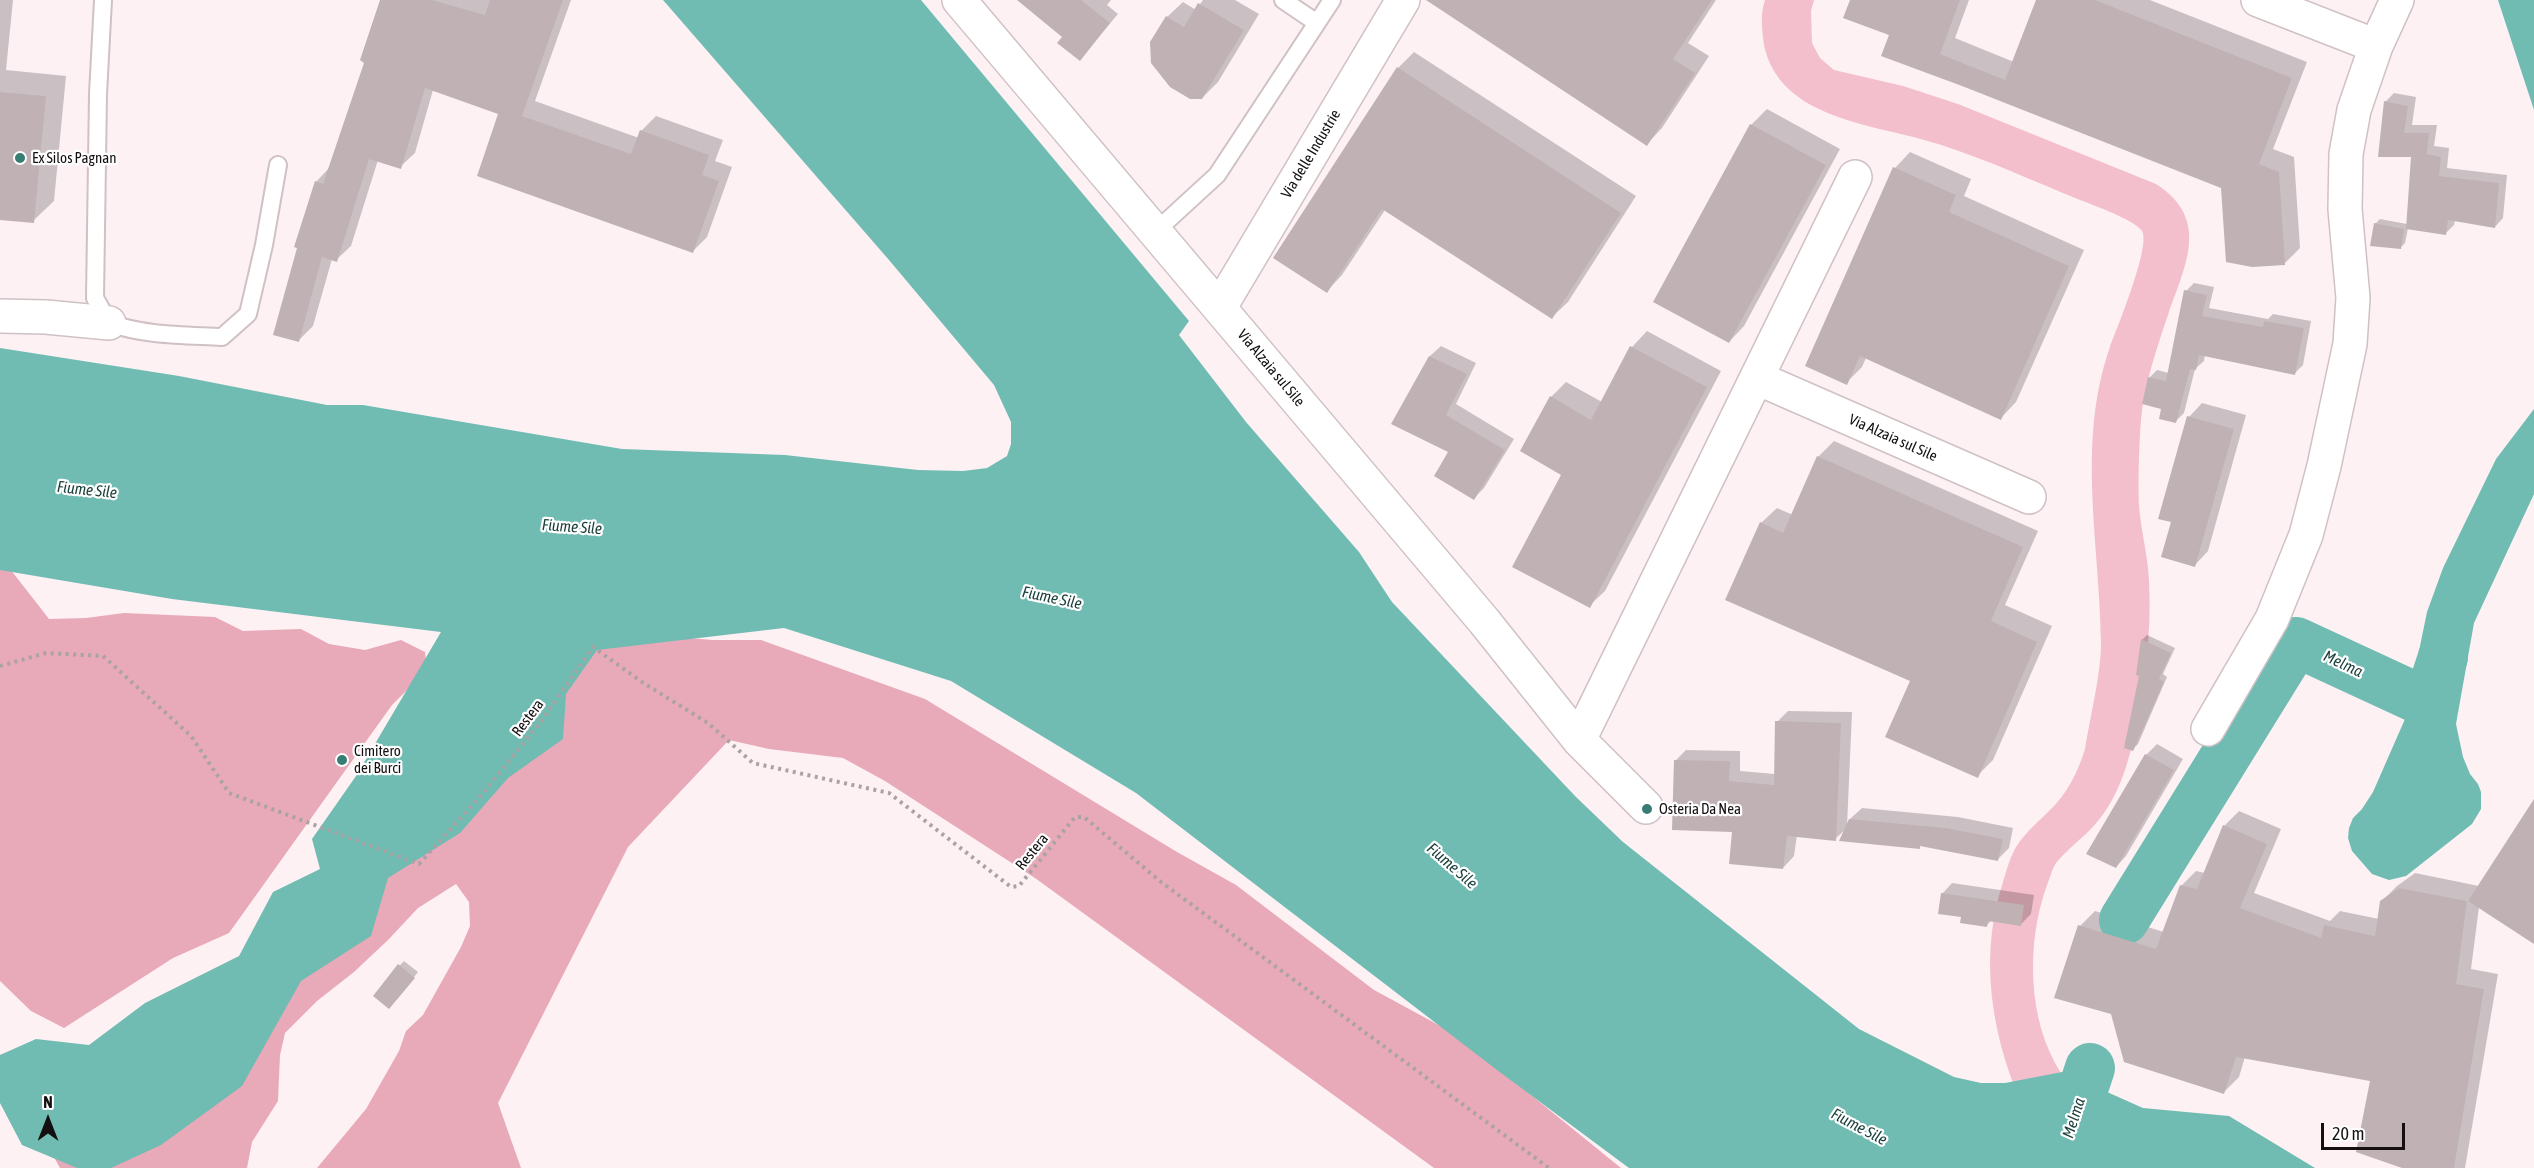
<!DOCTYPE html>
<html>
<head>
<meta charset="utf-8">
<style>
  body { margin:0 }
  #map { position:relative; width:2534px; height:1168px; overflow:hidden; background:#fdf1f4; font-family:"Asap Condensed",sans-serif }
  canvas { display:block }
  .north { position:absolute; left:18px; top:1090px; width:60px; height:60px; -webkit-text-stroke:4px #fff; paint-order:stroke; rotate:0deg; font-size:16px; font-weight:700; line-height:24px; text-align:center; color:#141011 }
  .north::after { content:''; display:block; margin:auto; width:21px; height:27px; background:#141011; clip-path:polygon(50% 0,100% 100%,50% 72%,0 100%) }
  .scale { position:absolute; left:2321px; top:1123px; width:84px; height:27px; box-sizing:border-box; border:3px solid #141011; border-top:0; padding-left:8px; font-size:18px; line-height:21px; white-space:nowrap; color:#141011; -webkit-text-stroke:4px #fff; paint-order:stroke }
</style>
</head>
<body>
<div id="map">
<canvas width="2534" height="1168"></canvas>
<div class="north">N</div>
<div class="scale">20 m</div>
</div>
<script>
const c = document.querySelector('canvas').getContext('2d');
c.lineJoin = 'round';
function fillPath(path, color) {
  c.fillStyle = color;
  c.fill(path, 'evenodd');
}
function trace(path, color, width, dash) {
  c.strokeStyle = color;
  c.lineWidth = width;
  c.lineCap = dash ? 'butt' : 'round';
  c.setLineDash(dash || []);
  c.stroke(path);
}
function drawText(font, color, halo, rows, align = 'center') {
  c.font = font + ' "Asap Condensed",sans-serif';
  c.lineWidth = 4.5;
  c.setLineDash([]);
  c.textBaseline = 'middle';
  c.strokeStyle = halo;
  c.fillStyle = color;
  for (const [text, x, y, turn = 0] of rows) {
    c.save();
    c.translate(x, y);
    c.rotate((+turn || 0) * Math.PI / 180);
    c.textAlign = isNaN(turn) ? turn : align;
    if (halo) c.strokeText(text, 0, 0);
    c.fillText(text, 0, 0);
    c.restore();
  }
}
const green = new Path2D(`
  M 1765,0 L 1814,0 L 1811,11 L 1812,43 L 1820,58 L 1834,70 L 1903,86 L 1958,104 L 2156,184 C 2211,219 2185,266 2168,315 C 2159,341 2150,369 2144,397 C 2139,424 2138,477 2139,506 C 2141,531 2148,556 2149,581 C 2152,636 2144,689 2133,741 C 2125,776 2113,808 2087,833 C 2076,843 2065,852 2056,863 C 2052,869 2050,878 2047,885 C 2026,943 2027,1020 2061,1073 L 2013,1083 C 1989,1018 1981,949 2003,882 C 2007,869 2010,856 2018,844 C 2027,831 2038,822 2049,811 C 2067,794 2078,772 2085,749 C 2090,718 2101,673 2101,644 C 2100,544 2076,443 2110,347 C 2117,328 2151,246 2142,231 C 2135,220 2093,205 2080,200 C 2033,181 1986,159 1938,144 C 1877,124 1780,121 1764,45 C 1762,31 1760,14 1765,0 Z`);
const forest = new Path2D(`
  M 0,564 L 7,565 L 49,619 L 86,618 L 124,613 L 215,617 L 243,631 L 301,629 L 329,644 L 365,650 L 401,640 L 425,652 L 427,670 L 392,705 L 229,933 L 173,958 L 64,1028 L 31,1011 L 0,981 Z
  M 666,636 L 712,640 L 761,640 L 925,699 L 1177,852 L 1236,885 L 1374,990 L 1457,1035 L 1621,1168 L 1434,1168 L 1035,878 L 885,781 L 843,758 L 769,749 L 729,740 L 628,847 L 498,1103 L 521,1168 L 317,1168 L 366,1109 L 399,1051 L 406,1031 L 423,1015 L 461,947 L 470,926 L 469,902 L 456,884 L 418,908 L 388,940 L 354,972 L 317,1001 L 285,1033 L 280,1055 L 278,1101 L 252,1142 L 247,1168 L 60,1168 L 50,1150 L 112,1137 L 534,646 Z`);
const water = new Path2D(`
  M 663,0 L 921,0 L 1189,321 L 1179,335 L 1246,422 L 1359,552 L 1392,602 L 1576,797 L 1623,842 L 1859,1029 L 1954,1077 L 1981,1083 L 2005,1083 L 2062,1072 L 2143,1108 L 2229,1116 L 2315,1168 L 1629,1168 L 1497,1070 L 1136,793 L 951,681 L 784,628 L 597,650 L 566,694 L 563,739 L 508,778 L 460,833 L 388,878 L 371,936 L 301,981 L 242,1086 L 161,1145 L 111,1168 L 77,1168 L 22,1145 L 0,1103 L 0,1055 L 36,1039 L 89,1045 L 145,1003 L 239,956 L 273,892 L 320,869 L 312,839 L 356,776 L 441,632 L 172,599 L 0,570 L 0,348 L 179,376 L 327,405 L 363,405 L 622,449 L 785,455 L 918,470 L 963,471 L 987,468 L 1007,456 L 1011,444 L 1011,422 L 994,385 L 889,260 Z
  M 2498,0 L 2534,0 L 2534,110 Z
  M 2534,409 L 2534,494 L 2474,623 L 2456,724 L 2463,757 L 2470,774 L 2478,784 L 2481,792 L 2481,809 L 2472,824 L 2406,876 L 2389,880 L 2372,874 L 2352,851 L 2348,838 L 2349,828 L 2353,818 L 2362,809 L 2373,792 L 2405,719 L 2427,612 L 2443,568 L 2496,459 Z`);
const shadow = new Path2D(`
  M 0,0 L 13,0 L 6,70 L 66,76 L 54,201 L 33,221 L 0,218 Z
  M 381,0 L 571,0 L 535,101 L 639,138 L 641,131 L 656,116 L 723,140 L 715,161 L 732,167 L 707,237 L 693,251 L 500,113 L 433,90 L 415,153 L 400,167 L 378,160 L 351,246 L 336,260 L 332,259 L 313,326 L 299,340 L 316,182 L 329,168 L 366,63 Z
  M 1019,0 L 1111,0 L 1107,5 L 1118,14 L 1080,59 L 1064,37 Z
  M 1203,0 L 1235,0 L 1259,14 L 1218,82 L 1202,98 L 1167,17 L 1183,2 L 1196,10 Z
  M 1443,0 L 1716,0 L 1688,43 L 1709,56 L 1662,128 L 1647,144 Z
  M 1851,0 L 1969,0 L 1955,38 L 2014,62 L 2038,0 L 2150,0 L 2307,62 L 2273,149 L 2294,157 L 2300,248 L 2285,263 L 2222,187 L 1891,34 Z
  M 1414,52 L 1636,196 L 1568,302 L 1552,317 L 1385,210 L 1342,275 L 1327,291 L 1398,68 Z
  M 2394,93 L 2416,97 L 2412,125 L 2437,125 L 2434,146 L 2449,148 L 2447,168 L 2507,175 L 2503,218 L 2495,227 L 2455,220 L 2454,225 L 2446,233 L 2408,228 L 2405,243 L 2400,248 L 2375,224 L 2380,219 L 2407,224 L 2412,156 L 2385,102 Z
  M 1767,109 L 1840,149 L 1744,326 L 1729,342 L 1751,125 Z
  M 1910,152 L 1971,179 L 1964,196 L 2084,250 L 2016,402 L 2001,418 L 1866,358 L 1862,367 L 1846,383 L 1807,365 L 1895,168 Z
  M 2194,283 L 2214,287 L 2209,308 L 2268,319 L 2273,314 L 2311,321 L 2303,365 L 2295,373 L 2205,354 L 2204,361 L 2195,369 L 2184,413 L 2176,421 L 2162,407 L 2149,378 L 2157,370 L 2169,373 L 2186,291 Z
  M 1647,331 L 1721,371 L 1605,591 L 1589,606 L 1551,397 L 1566,382 L 1602,402 L 1632,347 Z
  M 1441,346 L 1476,363 L 1456,404 L 1514,439 L 1484,488 L 1474,498 L 1450,452 L 1393,423 L 1430,356 Z
  M 2202,403 L 2246,415 L 2208,551 L 2195,565 L 2173,521 L 2189,417 Z
  M 1834,441 L 2038,531 L 2005,605 L 2052,626 L 1993,760 L 1977,776 L 1912,680 L 1761,523 L 1777,508 L 1793,515 L 1818,457 Z
  M 2147,635 L 2175,648 L 2163,674 L 2167,677 L 2138,744 L 2133,749 L 2142,640 Z
  M 1788,711 L 1852,712 L 1847,827 L 1850,819 L 1862,808 L 1958,817 L 2013,828 L 2009,848 L 1998,859 L 1922,845 L 1919,847 L 1846,829 L 1835,839 L 1797,835 L 1794,856 L 1783,868 L 1734,831 L 1675,761 L 1686,750 L 1740,751 L 1740,771 L 1775,774 L 1777,722 Z
  M 2157,744 L 2183,759 L 2126,856 L 2116,867 L 2146,755 Z
  M 2534,804 L 2534,943 L 2479,907 L 2471,969 L 2498,974 L 2465,1168 L 2406,1168 L 2372,1080 L 2245,1057 L 2239,1077 L 2224,1092 L 2112,1012 L 2080,926 L 2095,911 L 2164,932 L 2181,886 L 2196,871 L 2205,873 L 2224,826 L 2239,811 L 2281,829 L 2254,893 L 2330,921 L 2340,911 L 2379,919 L 2381,902 L 2397,886 L 2415,873 L 2479,886 Z
  M 1952,883 L 2034,895 L 2031,914 L 2021,924 L 1992,920 L 1986,926 L 1962,916 L 1942,894 Z
  M 404,961 L 418,972 L 394,1002 L 399,966 Z`);
const river = new Path2D(`
  M 2124,920 L 2296,642 L 2428,703 L 2443,657
  M 2057,1168 L 2090,1068`);
const building = new Path2D(`
  M 380,0 L 432,0 L 485,15 L 490,0 L 563,0 L 522,116 L 631,154 L 640,130 L 709,155 L 702,175 L 719,181 L 693,253 L 477,176 L 498,114 L 425,88 L 401,169 L 369,159 L 337,262 L 322,257 L 299,342 L 273,335 L 297,248 L 294,247 L 315,181 L 323,184 L 364,63 L 360,60 Z
  M 1017,0 L 1081,0 L 1110,23 L 1080,61 L 1057,43 L 1062,37 Z
  M 1426,0 L 1712,0 L 1673,59 L 1695,73 L 1647,146 Z
  M 1850,0 L 1960,0 L 1940,54 L 2005,80 L 2036,0 L 2095,0 L 2292,78 L 2259,164 L 2279,172 L 2285,265 L 2252,267 L 2226,262 L 2221,188 L 1962,86 L 1881,56 L 1889,35 L 1843,18 Z
  M 1198,3 L 1244,30 L 1202,99 L 1190,99 L 1170,87 L 1151,63 L 1150,42 L 1166,16 L 1184,27 Z
  M 1397,67 L 1621,213 L 1552,319 L 1382,209 L 1327,293 L 1273,258 Z
  M 0,92 L 46,96 L 34,223 L 0,220 Z
  M 2384,101 L 2408,106 L 2404,133 L 2429,133 L 2427,154 L 2441,157 L 2439,176 L 2499,183 L 2495,228 L 2448,220 L 2446,235 L 2406,229 L 2411,157 L 2378,157 Z
  M 1750,124 L 1826,165 L 1729,343 L 1653,302 Z
  M 1893,167 L 1956,195 L 1949,212 L 2069,266 L 2001,420 L 1860,356 L 1847,385 L 1805,366 Z
  M 2374,223 L 2404,229 L 2401,249 L 2370,246 Z
  M 2184,290 L 2207,295 L 2202,316 L 2263,327 L 2264,321 L 2304,328 L 2295,375 L 2199,355 L 2196,370 L 2190,369 L 2176,423 L 2159,419 L 2161,409 L 2142,404 L 2148,377 L 2166,381 Z
  M 1630,346 L 1707,387 L 1590,608 L 1512,567 L 1561,475 L 1520,451 L 1550,396 L 1591,420 Z
  M 1429,356 L 1467,374 L 1446,415 L 1505,450 L 1474,500 L 1434,476 L 1448,452 L 1391,424 Z
  M 2187,416 L 2234,429 L 2195,567 L 2161,557 L 2171,522 L 2158,519 Z
  M 1817,456 L 2023,547 L 1991,621 L 2037,642 L 1978,778 L 1885,737 L 1910,681 L 1725,600 L 1760,522 L 1783,533 Z
  M 2141,639 L 2171,653 L 2159,679 L 2164,682 L 2133,751 L 2124,748 L 2139,676 L 2136,675 Z
  M 1775,721 L 1841,723 L 1836,841 L 1787,836 L 1783,869 L 1729,864 L 1732,832 L 1672,830 L 1674,760 L 1730,761 L 1729,781 L 1774,785 Z
  M 2145,754 L 2174,770 L 2116,868 L 2086,854 Z
  M 2534,799 L 2534,944 L 2468,901 Z
  M 1849,819 L 1946,828 L 2003,839 L 1998,861 L 1920,846 L 1920,849 L 1839,841 Z
  M 2223,825 L 2267,844 L 2240,908 L 2321,938 L 2324,925 L 2375,936 L 2380,901 L 2399,888 L 2467,901 L 2456,984 L 2484,989 L 2454,1168 L 2402,1168 L 2356,1152 L 2370,1081 L 2236,1057 L 2224,1094 L 2124,1062 L 2111,1014 L 2054,998 L 2078,925 L 2156,949 L 2180,885 L 2197,889 Z
  M 1941,893 L 2024,905 L 2021,926 L 1988,921 L 1987,927 L 1960,923 L 1961,917 L 1938,914 Z
  M 398,964 L 415,978 L 389,1009 L 373,996 Z`);
const path = new Path2D(`
  M 0,666 L 46,653 L 103,656 L 191,736 L 229,793 L 419,864 L 483,793 L 542,720 L 593,647 L 645,684 L 708,723 L 753,763 L 889,793 L 1011,887 L 1019,886 L 1075,817 L 1084,817 L 1161,882 L 1549,1168`);
const service = new Path2D(`
  M 103,0 L 98,94 L 95,298 L 109,323 C 146,336 184,335 222,337 L 248,314 L 264,245 L 278,165
  M 1283,0 L 1317,23
  M 1156,231 L 1217,175 L 1332,0`);
const minor = new Path2D(`
  M 959,0 L 1484,621 L 1579,740 L 1646,807
  M 2258,0 L 2376,46 L 2397,0
  M 1220,307 L 1403,0
  M 0,316 L 46,317 L 109,323
  M 1757,378 L 2029,497
  M 2208,729 L 2272,619 L 2306,535 L 2324,466 L 2350,344 L 2353,298 L 2345,209 L 2346,154 L 2354,110 L 2376,46
  M 1579,740 L 1855,177`);
const markers = [
  [20,158,6,"#377d74"],
  [342,760,6,"#377d74"],
  [1647,809,6,"#377d74"]
];
const streetNames = [
  ["Via delle Industrie",1311,154,-59],
  ["Via Alzaia sul Sile",1271,368,50],
  ["Via Alzaia sul Sile",1893,438,24],
  ["Restera",528,718,-53],
  ["Restera",1032,852,-51]
];
const poiNames = [
  ["Ex Silos Pagnan",32,158],
  ["Cimitero",354,751],
  ["dei Burci",354,768],
  ["Osteria Da Nea",1659,809]
];
const waterNames = [
  ["Fiume Sile",87,490,6],
  ["Fiume Sile",572,527,4],
  ["Fiume Sile",1052,598,12],
  ["Melma",2343,664,25],
  ["Fiume Sile",1452,866,41],
  ["Melma",2074,1118,-72],
  ["Fiume Sile",1859,1127,28]
];
fillPath(green, '#f4bfcc');
fillPath(forest, '#e8a9b9');
fillPath(water, '#70bcb2');
fillPath(shadow, '#0003');
trace(river, '#70bcb2', 50);
fillPath(building, '#bfb1b4');
trace(service, '#cfc1c4', 20);
trace(minor, '#cfc1c4', 36);
trace(path, '#aba2a4', 4, [3, 4.5]);
trace(service, '#fff', 16);
trace(minor, '#fff', 33);
for (const [x, y, r, color] of markers) {
  const dot = new Path2D();
  dot.arc(x, y, r, 0, 2 * Math.PI);
  c.fillStyle = color;
  c.fill(dot);
  trace(dot, '#fff', 2);
}
drawText('15px', '#141011', '#fff', streetNames);
drawText('15px', '#141011', '#fff', poiNames, 'left');
drawText('italic 16px', '#1a3f3a', '#fff', waterNames);
</script>
</body>
</html>
